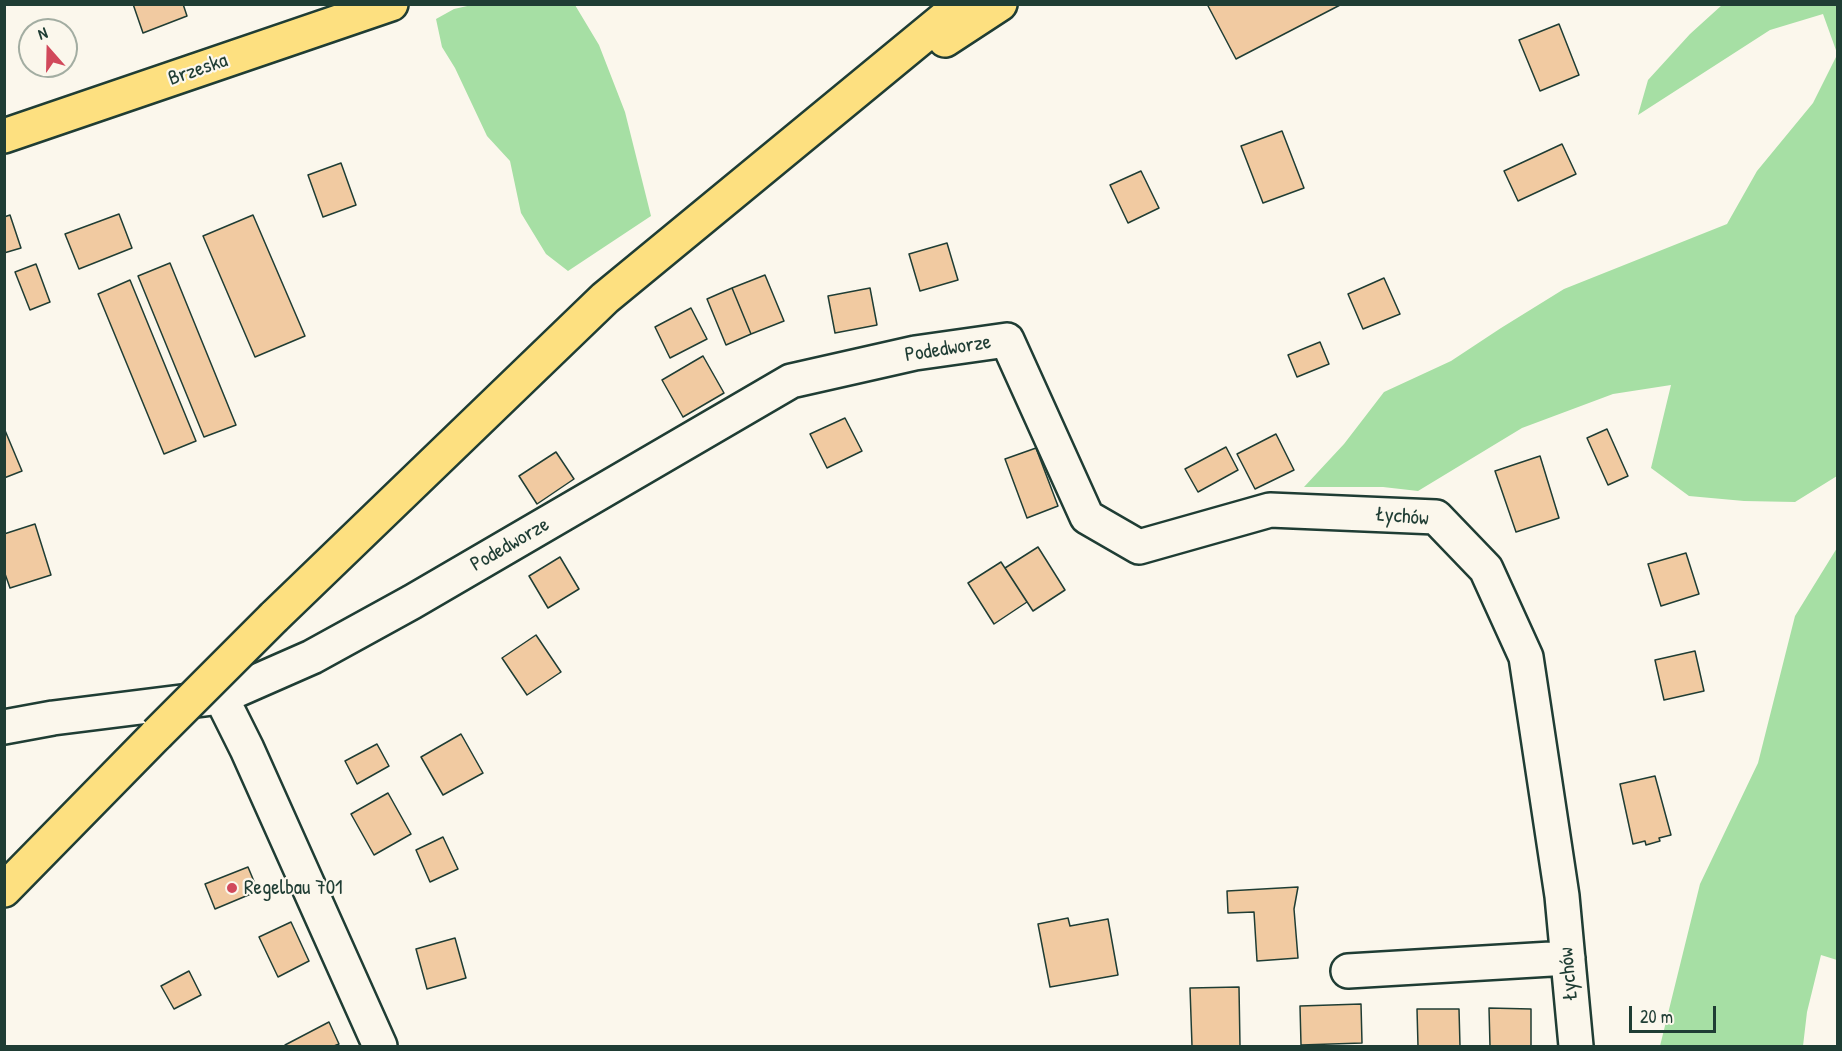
<!DOCTYPE html>
<html>
<head>
<meta charset="utf-8">
<style>
  body { margin:0 }
  #map { position:relative; width:1842px; height:1051px; overflow:hidden; background:#fbf7ec; font-family:"Patrick Hand",sans-serif }
  canvas { display:block }
  .frame { position:absolute; inset:0; border:6px solid #1f3d34; pointer-events:none }
  .north { position:absolute; left:18px; top:18px; width:60px; height:60px; box-sizing:border-box; background:#fbf7ec; border:2px solid #a3ada2; border-radius:50%; rotate:340deg; font-size:16px; font-weight:700; line-height:24px; text-align:center; color:#1f3d34 }
  .north::after { content:''; display:block; margin:auto; width:21px; height:27px; background:#d1495b; clip-path:polygon(50% 0,100% 100%,50% 72%,0 100%) }
  .scale { position:absolute; left:1629px; top:1006px; width:87px; height:27px; box-sizing:border-box; border:3px solid #1f3d34; border-top:0; padding-left:8px; font-size:18px; line-height:21px; white-space:nowrap; color:#1f3d34; -webkit-text-stroke:4px #fbf7ec; paint-order:stroke }
</style>
</head>
<body>
<div id="map">
<canvas width="1842" height="1051"></canvas>
<div class="frame"></div>
<div class="north">N</div>
<div class="scale">20 m</div>
</div>
<script>
const c = document.querySelector('canvas').getContext('2d');
c.lineJoin = 'round';
function fillPath(path, color) {
  c.fillStyle = color;
  c.fill(path, 'evenodd');
}
function trace(path, color, width, dash) {
  c.strokeStyle = color;
  c.lineWidth = width;
  c.lineCap = dash ? 'butt' : 'round';
  c.setLineDash(dash || []);
  c.stroke(path);
}
function drawText(font, color, halo, rows, align = 'center') {
  c.font = font + ' "Patrick Hand",sans-serif';
  c.lineWidth = 4.5;
  c.setLineDash([]);
  c.textBaseline = 'middle';
  c.strokeStyle = halo;
  c.fillStyle = color;
  for (const [text, x, y, turn = 0] of rows) {
    c.save();
    c.translate(x, y);
    c.rotate((+turn || 0) * Math.PI / 180);
    c.textAlign = isNaN(turn) ? turn : align;
    if (halo) c.strokeText(text, 0, 0);
    c.fillText(text, 0, 0);
    c.restore();
  }
}
const green = new Path2D(`
  M 476,4 L 575,5 L 599,45 L 625,112 L 651,216 L 568,271 L 546,254 L 521,213 L 510,161 L 487,136 L 455,68 L 442,47 L 436,19 L 454,9 Z
  M 1722,5 L 1837,5 L 1837,53 L 1823,14 L 1770,30 L 1638,115 L 1648,80 L 1690,34 Z
  M 1837,55 L 1837,476 L 1795,502 L 1744,501 L 1689,496 L 1651,468 L 1671,385 L 1613,394 L 1522,428 L 1418,491 L 1383,487 L 1304,487 L 1344,444 L 1384,392 L 1451,361 L 1501,328 L 1564,289 L 1727,224 L 1757,171 L 1813,103 Z
  M 1837,548 L 1837,960 L 1821,955 L 1807,1012 L 1803,1046 L 1660,1046 L 1700,884 L 1758,763 L 1795,616 Z`);
const building = new Path2D(`
  M 133,4 L 183,4 L 187,16 L 143,33 Z
  M 1207,4 L 1342,4 L 1236,59 Z
  M 1559,24 L 1579,75 L 1540,91 L 1519,40 Z
  M 1282,131 L 1304,188 L 1263,203 L 1241,146 Z
  M 1562,144 L 1576,174 L 1518,201 L 1504,171 Z
  M 341,163 L 356,205 L 323,217 L 308,175 Z
  M 1141,171 L 1159,208 L 1128,223 L 1110,185 Z
  M 119,214 L 132,248 L 79,269 L 65,234 Z
  M 10,215 L 21,248 L 4,253 L 4,217 Z
  M 253,215 L 305,336 L 255,357 L 203,236 Z
  M 947,243 L 958,280 L 920,291 L 909,254 Z
  M 170,263 L 236,425 L 204,437 L 138,276 Z
  M 36,264 L 50,302 L 30,310 L 15,272 Z
  M 765,275 L 784,321 L 751,334 L 732,288 Z
  M 1384,278 L 1400,314 L 1363,329 L 1348,294 Z
  M 130,280 L 196,441 L 164,454 L 98,294 Z
  M 732,288 L 751,334 L 726,345 L 707,299 Z
  M 870,288 L 877,325 L 835,333 L 828,296 Z
  M 691,308 L 707,339 L 670,358 L 655,327 Z
  M 1320,342 L 1329,364 L 1297,377 L 1288,355 Z
  M 703,356 L 724,393 L 683,417 L 662,380 Z
  M 845,418 L 862,451 L 827,468 L 810,434 Z
  M 4,428 L 22,471 L 4,478 Z
  M 1607,429 L 1628,476 L 1608,485 L 1587,438 Z
  M 1276,434 L 1294,470 L 1255,489 L 1237,454 Z
  M 1226,447 L 1238,470 L 1198,492 L 1185,469 Z
  M 1036,448 L 1058,506 L 1027,518 L 1005,459 Z
  M 556,452 L 574,479 L 537,504 L 519,476 Z
  M 1540,456 L 1559,518 L 1516,532 L 1495,471 Z
  M 35,524 L 51,575 L 10,588 L 4,571 L 4,534 Z
  M 1038,547 L 1065,590 L 1033,611 L 1005,568 Z
  M 1686,553 L 1699,594 L 1661,606 L 1648,564 Z
  M 560,557 L 579,589 L 548,608 L 529,576 Z
  M 1001,562 L 1027,602 L 994,624 L 968,583 Z
  M 536,635 L 561,672 L 527,695 L 502,658 Z
  M 1695,651 L 1704,691 L 1664,700 L 1655,660 Z
  M 461,734 L 483,773 L 443,795 L 421,757 Z
  M 377,744 L 389,766 L 357,784 L 345,761 Z
  M 1655,776 L 1671,835 L 1659,838 L 1660,841 L 1646,845 L 1645,841 L 1633,844 L 1620,784 Z
  M 388,793 L 411,834 L 374,855 L 351,814 Z
  M 443,837 L 458,869 L 430,882 L 416,850 Z
  M 248,867 L 258,891 L 215,909 L 205,884 Z
  M 1298,887 L 1294,909 L 1298,958 L 1257,961 L 1254,912 L 1228,913 L 1227,891 Z
  M 1068,918 L 1070,926 L 1108,919 L 1118,975 L 1050,987 L 1038,924 Z
  M 291,922 L 309,961 L 278,977 L 259,937 Z
  M 455,938 L 466,978 L 427,989 L 416,949 Z
  M 189,971 L 201,995 L 174,1009 L 161,986 Z
  M 1239,987 L 1240,1046 L 1192,1046 L 1190,988 Z
  M 1361,1004 L 1362,1043 L 1301,1045 L 1300,1006 Z
  M 1489,1008 L 1531,1009 L 1531,1046 L 1490,1046 Z
  M 1417,1009 L 1459,1009 L 1460,1046 L 1418,1046 Z
  M 329,1022 L 339,1044 L 334,1046 L 286,1046 L 285,1045 Z`);
const minor = new Path2D(`
  M 221,697 L 247,749 L 380,1046
  M 4,727 L 53,718 L 221,697 L 312,657 L 412,602 L 791,381 L 915,353 L 1007,340 L 1087,517 L 1139,547 L 1270,510 L 1436,517 L 1486,569 L 1526,657 L 1562,896 L 1576,1046
  M 1348,971 L 1568,958`);
const major = new Path2D(`
  M 945,40 L 1000,4
  M 4,136 L 391,4
  M 274,617 L 605,298 L 962,4
  M 4,890 L 157,734`);
const majorBridge = new Path2D(`
  M 157,734 L 274,617`);
const markers = [
  [232,888,6,"#d1495b"]
];
const streetNames = [
  ["Brzeska",198,70,-19],
  ["Podedworze",948,349,-9],
  ["Łychów",1402,517,5],
  ["Podedworze",510,545,-30],
  ["Łychów",1569,974,-95]
];
const poiNames = [
  ["Regelbau 701",244,888]
];
fillPath(green, '#a6dfa4');
fillPath(building, '#f1caa1');
trace(building, '#1f3d34', 1.5);
trace(minor, '#1f3d34', 38);
trace(major, '#1f3d34', 38);
trace(minor, '#fbf7ec', 33);
trace(major, '#fde080', 33);
trace(majorBridge, '#1f3d34', 38, []);
trace(majorBridge, '#fde080', 33);
for (const [x, y, r, color] of markers) {
  const dot = new Path2D();
  dot.arc(x, y, r, 0, 2 * Math.PI);
  c.fillStyle = color;
  c.fill(dot);
  trace(dot, '#fbf7ec', 2);
}
drawText('21px', '#1f3d34', '#fbf7ec', streetNames);
drawText('21px', '#1f3d34', '#fbf7ec', poiNames, 'left');
</script>
</body>
</html>
